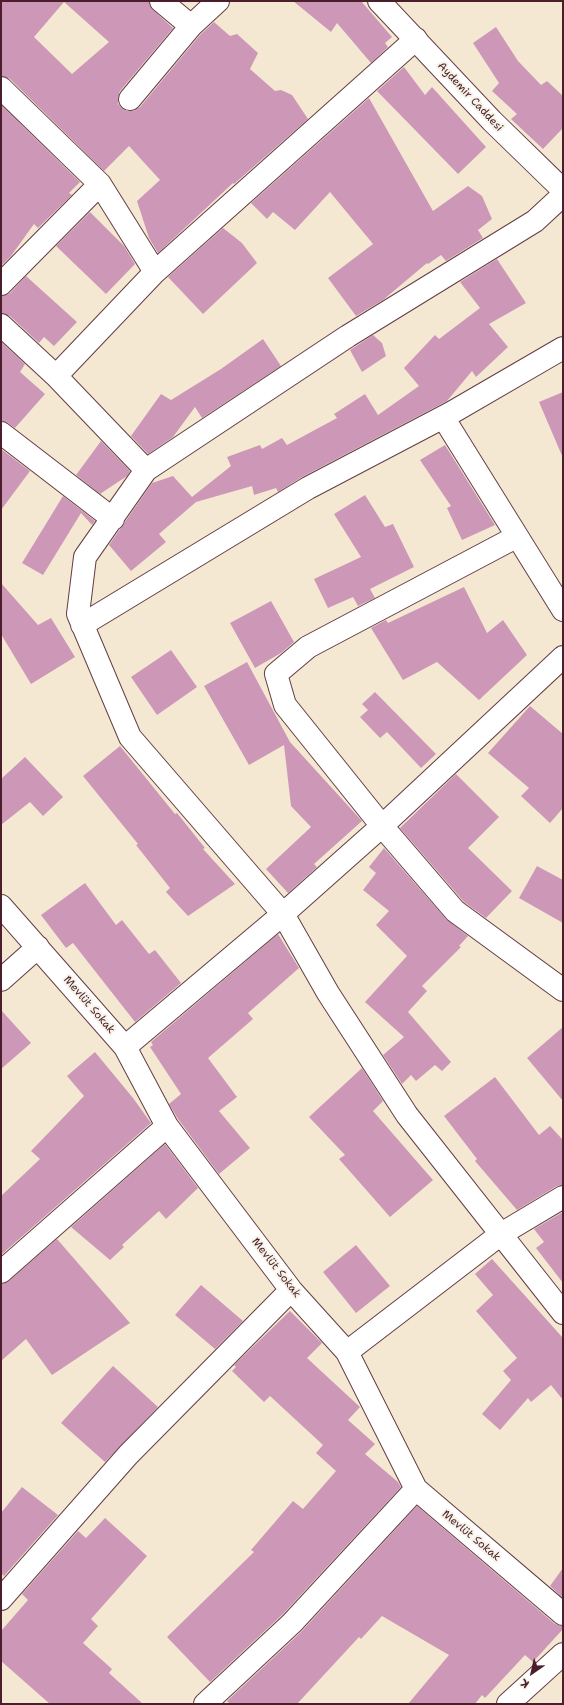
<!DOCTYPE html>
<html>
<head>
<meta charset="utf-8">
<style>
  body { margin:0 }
  #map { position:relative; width:564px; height:1705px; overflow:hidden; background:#f5e8d3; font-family:"Shantell Sans",sans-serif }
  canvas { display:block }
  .frame { position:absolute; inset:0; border:2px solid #4a1f2b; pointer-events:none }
  .north { position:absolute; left:512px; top:1653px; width:40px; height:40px; -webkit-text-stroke:3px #f7f3e8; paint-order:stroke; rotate:214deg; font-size:11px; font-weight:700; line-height:16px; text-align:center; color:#4a1f2b }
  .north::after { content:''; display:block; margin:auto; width:14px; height:18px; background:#4a1f2b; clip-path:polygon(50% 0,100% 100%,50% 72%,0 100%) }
</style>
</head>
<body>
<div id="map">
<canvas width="564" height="1705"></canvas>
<div class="frame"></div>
<div class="north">K</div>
</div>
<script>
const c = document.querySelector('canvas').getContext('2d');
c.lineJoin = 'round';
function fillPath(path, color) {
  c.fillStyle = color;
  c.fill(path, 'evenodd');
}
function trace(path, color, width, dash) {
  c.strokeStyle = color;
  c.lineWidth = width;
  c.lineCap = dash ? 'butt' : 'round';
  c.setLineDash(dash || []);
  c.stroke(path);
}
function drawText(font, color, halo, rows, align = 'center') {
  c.font = font + ' "Shantell Sans",sans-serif';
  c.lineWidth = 4;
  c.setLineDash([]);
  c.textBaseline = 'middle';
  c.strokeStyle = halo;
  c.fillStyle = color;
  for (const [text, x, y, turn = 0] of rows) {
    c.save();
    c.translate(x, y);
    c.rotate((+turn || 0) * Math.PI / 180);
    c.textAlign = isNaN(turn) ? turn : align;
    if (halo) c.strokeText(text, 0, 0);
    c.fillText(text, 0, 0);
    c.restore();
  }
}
const building = new Path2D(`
  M 1,1 L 149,1 L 153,10 L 173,28 L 120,91 L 118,97 L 118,104 L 122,108 L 127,111 L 134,111 L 140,107 L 200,35 L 214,22 L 230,36 L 237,34 L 258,53 L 250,69 L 275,91 L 281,90 L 292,95 L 308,119 L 234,184 L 233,183 L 158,253 L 149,238 L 137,201 L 160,180 L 129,146 L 104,171 L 10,79 L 1,76 ZM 64,2 L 109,42 L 72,74 L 34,37 Z
  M 293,1 L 361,1 L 392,37 L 385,43 L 388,47 L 371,63 L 337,23 L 331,32 Z
  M 496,27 L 518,61 L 541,85 L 547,81 L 563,96 L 563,128 L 543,149 L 511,119 L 517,114 L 492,91 L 499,83 L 473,43 Z
  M 404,67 L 425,95 L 432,87 L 486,147 L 458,174 L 377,91 Z
  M 369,98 L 433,211 L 468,186 L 482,196 L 492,219 L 478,230 L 483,238 L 446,261 L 441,255 L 428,264 L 427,263 L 383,300 L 356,316 L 328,278 L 373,244 L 330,192 L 295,230 L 273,212 L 267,219 L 251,203 Z
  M 1,105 L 80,182 L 69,193 L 72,195 L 38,228 L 34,224 L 11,256 L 1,266 Z
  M 90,212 L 124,246 L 135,264 L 106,294 L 56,246 Z
  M 223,228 L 242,243 L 257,263 L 203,314 L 168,277 Z
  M 497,259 L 526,303 L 489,324 L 508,347 L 476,377 L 472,371 L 447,401 L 302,477 L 278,492 L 276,488 L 254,495 L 252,486 L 196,502 L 159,534 L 166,542 L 131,571 L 109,545 L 152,483 L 173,476 L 192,497 L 231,466 L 227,457 L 260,445 L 262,449 L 282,438 L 287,445 L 337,418 L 334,414 L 365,394 L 378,415 L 419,386 L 404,368 L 435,335 L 439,339 L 480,308 L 460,282 Z
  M 26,276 L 77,322 L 54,346 L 44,337 L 39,343 L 10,316 L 1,313 L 1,296 L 10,293 Z
  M 373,335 L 382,343 L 386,356 L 362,372 L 350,350 Z
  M 263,339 L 281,366 L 202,418 L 195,407 L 173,437 L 148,454 L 131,436 L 161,394 L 171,400 L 221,369 Z
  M 1,342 L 25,364 L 20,372 L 45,394 L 15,428 L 8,423 L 1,421 Z
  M 563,392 L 563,458 L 539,402 Z
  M 101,441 L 130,471 L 127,476 L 100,494 L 76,475 Z
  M 445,445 L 495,525 L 462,540 L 447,508 L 451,506 L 420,460 Z
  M 1,449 L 30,471 L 1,510 Z
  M 365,495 L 385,527 L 393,524 L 414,567 L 370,589 L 375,598 L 358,606 L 353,597 L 328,608 L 314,579 L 361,557 L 334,514 Z
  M 63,496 L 95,521 L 92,525 L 81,513 L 43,575 L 22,563 Z
  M 1,583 L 38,625 L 51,618 L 75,657 L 31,684 L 1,634 Z
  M 464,587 L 487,633 L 503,620 L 527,655 L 479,700 L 437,662 L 403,680 L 371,628 L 386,620 L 388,623 Z
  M 271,601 L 294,642 L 281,653 L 255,668 L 230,623 Z
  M 171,650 L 197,687 L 157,715 L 131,677 Z
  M 247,662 L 290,742 L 362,821 L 314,864 L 317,867 L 288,893 L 266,869 L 311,827 L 291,806 L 284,745 L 249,765 L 204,686 Z
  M 375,692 L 436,754 L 421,768 L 387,732 L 380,738 L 360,717 L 368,710 L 362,704 Z
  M 530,706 L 563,734 L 563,808 L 550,823 L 521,796 L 529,788 L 488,753 Z
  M 120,746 L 175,814 L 177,813 L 205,848 L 203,849 L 235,884 L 188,916 L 166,892 L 170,888 L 136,845 L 138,844 L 83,776 Z
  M 25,757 L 63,797 L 43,816 L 30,802 L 1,825 L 1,779 Z
  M 456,774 L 499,817 L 468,848 L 512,891 L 486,918 L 464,902 L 400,828 Z
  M 384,848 L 446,919 L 468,936 L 459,946 L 461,947 L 422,986 L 427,991 L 408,1012 L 451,1062 L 442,1071 L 435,1065 L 416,1081 L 411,1075 L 402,1084 L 383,1055 L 404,1037 L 365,1002 L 407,956 L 376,925 L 389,911 L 363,890 L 376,873 L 369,867 Z
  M 537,866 L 563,880 L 563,923 L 519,898 Z
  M 85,883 L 116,925 L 122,920 L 149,954 L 155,950 L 181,983 L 135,1022 L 73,943 L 66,948 L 41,915 Z
  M 278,934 L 299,968 L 248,1013 L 253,1019 L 208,1058 L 237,1097 L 219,1111 L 250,1148 L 219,1174 L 178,1119 L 169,1104 L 181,1094 L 150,1047 L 153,1045 L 151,1042 Z
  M 1,1010 L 31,1043 L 1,1069 Z
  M 563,1027 L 563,1101 L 527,1058 Z
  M 95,1052 L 133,1098 L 151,1123 L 1,1255 L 1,1196 L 40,1159 L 31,1151 L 84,1096 L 67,1076 Z
  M 362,1068 L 383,1101 L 373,1111 L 433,1180 L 390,1217 L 339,1159 L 345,1155 L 309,1117 Z
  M 495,1077 L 539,1135 L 550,1126 L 563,1140 L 563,1185 L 557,1186 L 517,1210 L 475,1161 L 477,1159 L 444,1116 Z
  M 165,1144 L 198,1188 L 166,1219 L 159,1211 L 122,1245 L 124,1247 L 110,1260 L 71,1227 Z
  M 563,1212 L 563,1283 L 536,1248 L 544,1242 L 534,1229 Z
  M 57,1239 L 130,1323 L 52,1375 L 26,1339 L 1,1361 L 1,1284 L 9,1281 Z
  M 356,1245 L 390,1286 L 356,1313 L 323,1272 Z
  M 492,1259 L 563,1338 L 563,1400 L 551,1385 L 531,1402 L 528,1398 L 500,1430 L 482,1414 L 511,1380 L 503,1371 L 517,1358 L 476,1311 L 493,1295 L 475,1274 Z
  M 201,1285 L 243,1321 L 215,1349 L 175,1315 Z
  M 290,1311 L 322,1343 L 307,1358 L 360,1407 L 348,1420 L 375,1444 L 365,1454 L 398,1482 L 401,1487 L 283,1614 L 210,1682 L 167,1637 L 254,1552 L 251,1550 L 293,1501 L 303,1509 L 336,1471 L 316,1453 L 323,1445 L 270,1396 L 264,1402 L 232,1371 L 236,1367 L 234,1365 Z
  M 113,1366 L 158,1407 L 105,1462 L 61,1423 Z
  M 22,1487 L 58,1515 L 4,1576 L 1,1573 L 1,1513 Z
  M 417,1506 L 555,1624 L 563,1626 L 563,1629 L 533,1662 L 525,1655 L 485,1698 L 482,1695 L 475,1704 L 408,1704 L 449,1655 L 382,1616 L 361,1639 L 359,1637 L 297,1704 L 230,1704 L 227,1701 L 301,1632 Z
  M 105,1518 L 147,1556 L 91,1619 L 98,1626 L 83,1643 L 112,1669 L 109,1673 L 143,1704 L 50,1704 L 1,1661 L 1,1631 L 28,1600 L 22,1594 L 78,1531 L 86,1538 Z
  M 563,1568 L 563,1598 L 550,1586 Z`);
const minor = new Path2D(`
  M 161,1 L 191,26 L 218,1
  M 1,88 L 100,184 L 155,272 L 56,376 L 146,470
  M 130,99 L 191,26
  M 563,195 L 535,221 L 348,336 L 146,470 L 85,557 L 78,614 L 130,737 L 283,914 L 328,993 L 407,1115 L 563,1313
  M 155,272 L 416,39
  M 1,284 L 100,184
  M 1,325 L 56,376
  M 443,417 L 563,610
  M 1,433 L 113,519
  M 516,537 L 308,647 L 276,674 L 285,705 L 382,826 L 455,911 L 563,990
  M 82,625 L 308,488 L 451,413 L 563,348
  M 1,906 L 125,1047 L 167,1126 L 291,1290 L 347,1352 L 416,1489 L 563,1614
  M 1,980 L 38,947
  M 125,1047 L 283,914 L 382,826 L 563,657
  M 1,1272 L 167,1126
  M 347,1352 L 501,1234 L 563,1197
  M 1,1599 L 128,1455 L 291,1290
  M 205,1704 L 292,1623 L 416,1489
  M 508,1704 L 563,1654`);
const tertiary = new Path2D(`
  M 379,1 L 492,121 L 563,190`);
const streetNames = [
  ["Aydemir Caddesi",470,97,47],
  ["Mevlüt Sokak",89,1005,49],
  ["Mevlüt Sokak",276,1268,52],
  ["Mevlüt Sokak",471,1536,40]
];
fillPath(building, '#cd98b7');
trace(minor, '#643d44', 24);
trace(tertiary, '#643d44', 24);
trace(minor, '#fff', 22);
trace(tertiary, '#fff', 22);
drawText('11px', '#4a1f2b', '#f7f3e8', streetNames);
</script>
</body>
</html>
